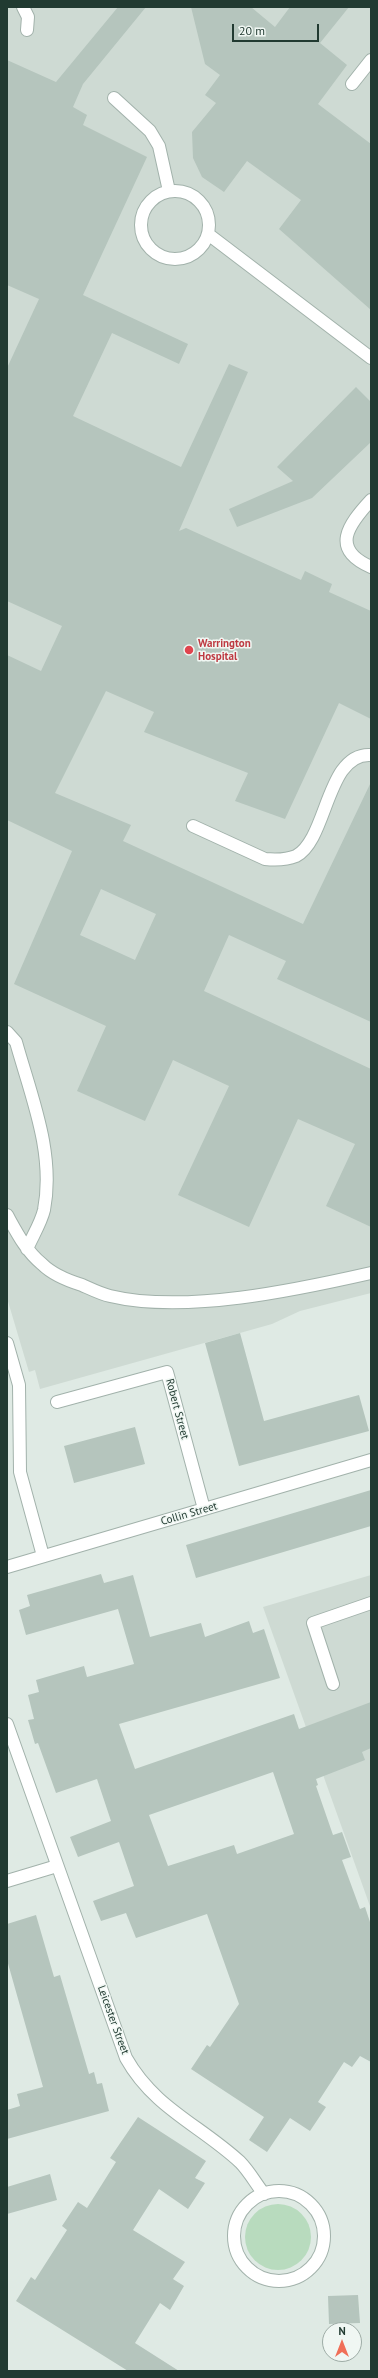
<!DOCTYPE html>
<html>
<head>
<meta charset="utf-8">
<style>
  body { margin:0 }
  #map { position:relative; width:378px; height:2378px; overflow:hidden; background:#dfeae4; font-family:"PT Sans",sans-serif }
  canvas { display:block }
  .frame { position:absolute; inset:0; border:8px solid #213a31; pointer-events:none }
  .north { position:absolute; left:322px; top:2322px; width:40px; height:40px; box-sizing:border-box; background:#f0f7f3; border:1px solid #9daba5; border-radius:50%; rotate:0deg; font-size:11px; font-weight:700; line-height:16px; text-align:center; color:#213a31 }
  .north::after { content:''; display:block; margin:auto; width:14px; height:18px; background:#f06f58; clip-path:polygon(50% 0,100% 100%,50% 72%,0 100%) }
  .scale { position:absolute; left:232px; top:24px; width:87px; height:18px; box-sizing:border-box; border:2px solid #213a31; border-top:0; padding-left:5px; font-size:12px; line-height:14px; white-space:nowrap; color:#213a31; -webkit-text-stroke:3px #f0f7f3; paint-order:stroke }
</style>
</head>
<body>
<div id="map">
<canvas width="378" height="2378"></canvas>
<div class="frame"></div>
<div class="north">N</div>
<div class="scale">20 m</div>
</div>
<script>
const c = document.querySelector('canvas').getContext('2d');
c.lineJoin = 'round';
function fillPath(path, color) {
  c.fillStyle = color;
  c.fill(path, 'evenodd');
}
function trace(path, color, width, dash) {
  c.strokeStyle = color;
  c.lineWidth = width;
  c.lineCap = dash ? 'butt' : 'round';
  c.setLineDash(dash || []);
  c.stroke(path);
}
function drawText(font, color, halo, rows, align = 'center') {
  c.font = font + ' "PT Sans",sans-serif';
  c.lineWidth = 3;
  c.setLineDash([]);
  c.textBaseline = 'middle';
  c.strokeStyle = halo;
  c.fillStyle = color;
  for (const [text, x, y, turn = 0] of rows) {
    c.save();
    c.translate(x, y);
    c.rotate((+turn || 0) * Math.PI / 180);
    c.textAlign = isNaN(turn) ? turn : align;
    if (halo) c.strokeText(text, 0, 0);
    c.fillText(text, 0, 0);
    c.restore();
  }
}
const built = new Path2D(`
  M 7,7 L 371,7 L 371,1293 L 300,1311 L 272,1324 L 40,1389 L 35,1370 L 29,1372 L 7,1298 Z
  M 371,1575 L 371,1909 L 263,1607 Z`);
const green = new Path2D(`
  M245 2237a33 33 0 1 1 66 0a33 33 0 1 1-66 0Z`);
const building = new Path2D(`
  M 118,7 L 146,7 L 83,84 L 73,107 L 87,115 L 83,125 L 147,157 L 83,295 L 188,344 L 179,364 L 112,333 L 73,416 L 181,467 L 229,364 L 248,372 L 179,531 L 186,528 L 301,580 L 305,571 L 332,584 L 329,592 L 371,611 L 371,719 L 339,703 L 285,819 L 235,801 L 248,773 L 144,732 L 154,712 L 106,691 L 55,793 L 131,825 L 123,841 L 303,924 L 371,782 L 371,1022 L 277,979 L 286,961 L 229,935 L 204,991 L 371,1069 L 371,1227 L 326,1206 L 355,1144 L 298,1119 L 249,1227 L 178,1195 L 229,1086 L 173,1060 L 145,1121 L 77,1091 L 106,1026 L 14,984 L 72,851 L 7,820 L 7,655 L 41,671 L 62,626 L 7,601 L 7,368 L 39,299 L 7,285 L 7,60 L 56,82 ZM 101,889 L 156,914 L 135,960 L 80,935 Z
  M 191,7 L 251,7 L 275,27 L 290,7 L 349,7 L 320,43 L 347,65 L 318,104 L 371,144 L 371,310 L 279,229 L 301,200 L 247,161 L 224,192 L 202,177 L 193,158 L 192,132 L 216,103 L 205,95 L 220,75 L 205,64 Z
  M 356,387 L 371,402 L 371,442 L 312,498 L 237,527 L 229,509 L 293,481 L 277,467 Z
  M 240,1333 L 264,1421 L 359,1395 L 369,1431 L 239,1466 L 205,1343 Z
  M 135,1427 L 145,1464 L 74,1483 L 64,1446 Z
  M 371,1490 L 371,1526 L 196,1578 L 186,1545 Z
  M 101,1574 L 104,1583 L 133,1575 L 150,1637 L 201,1623 L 205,1637 L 249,1621 L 253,1633 L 264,1629 L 280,1678 L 119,1724 L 135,1769 L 294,1714 L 299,1729 L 371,1702 L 371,1748 L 362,1752 L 365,1760 L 316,1779 L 318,1785 L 316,1786 L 333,1835 L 342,1832 L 351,1857 L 342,1860 L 360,1909 L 365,1907 L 371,1925 L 371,2062 L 360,2056 L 352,2067 L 344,2062 L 318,2102 L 326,2107 L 310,2131 L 290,2118 L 267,2152 L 249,2140 L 264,2117 L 191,2069 L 207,2045 L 210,2047 L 239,2004 L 207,1914 L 136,1938 L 126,1913 L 101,1921 L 93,1901 L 134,1886 L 119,1842 L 78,1857 L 70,1837 L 111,1821 L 97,1779 L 56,1793 L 38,1743 L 35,1744 L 28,1720 L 34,1719 L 28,1695 L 39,1692 L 36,1680 L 84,1666 L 87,1677 L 134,1664 L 118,1609 L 26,1635 L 19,1610 L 30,1606 L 27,1595 ZM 273,1772 L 294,1834 L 237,1854 L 234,1845 L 168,1866 L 149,1815 Z
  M 36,1915 L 54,1977 L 60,1975 L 89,2074 L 94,2072 L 97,2084 L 102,2083 L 109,2111 L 7,2139 L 7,2110 L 20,2106 L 17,2094 L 43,2087 L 7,1960 L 7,1924 Z
  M 138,2117 L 206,2161 L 195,2178 L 205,2183 L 188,2209 L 159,2189 L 133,2230 L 185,2262 L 173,2279 L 184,2286 L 170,2310 L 160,2303 L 135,2343 L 179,2371 L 128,2371 L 16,2301 L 31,2277 L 35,2280 L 67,2230 L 62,2226 L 78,2202 L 87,2208 L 116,2162 L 110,2158 Z
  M 50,2174 L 57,2200 L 7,2214 L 7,2187 Z
  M 358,2295 L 360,2323 L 329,2324 L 328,2296 Z`);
const service = new Path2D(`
  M 23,7 L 28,17 L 27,30
  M 352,84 L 371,60
  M 114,98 L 150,131 L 159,146 L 169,191
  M141 225a34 34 0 1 1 68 0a34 34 0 1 1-68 0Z
  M 208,234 L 371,358
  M 371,500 C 348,525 330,549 371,567
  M 193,826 L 265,859 C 275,860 286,860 296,856 C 328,839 326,752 371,755
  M 7,1032 L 16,1042 C 31,1096 55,1153 44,1210 C 41,1223 32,1237 27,1249
  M 7,1215 C 17,1233 26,1251 42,1264 C 52,1274 69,1281 82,1285 C 91,1289 101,1294 110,1296 C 185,1314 296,1290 371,1273
  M 7,1343 L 19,1385 L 20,1472 L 43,1556
  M 333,1684 L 313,1623 L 371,1603`);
const minor = new Path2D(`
  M 57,1402 L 167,1372 L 204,1509
  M 7,1567 L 371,1460
  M 7,1724 L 126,2058 C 154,2108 200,2125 240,2162 C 249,2171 256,2184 264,2194
  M 7,1881 L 57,1866
  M234 2236a45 45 0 1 1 90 0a45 45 0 1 1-90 0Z`);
const markers = [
  [189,650,5,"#e0444e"]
];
const healthNames = [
  ["Warrington",198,644],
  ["Hospital",198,657]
];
const streetNames = [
  ["Robert Street",177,1409,75],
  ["Collin Street",189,1514,-16],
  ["Leicester Street",113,2020,70]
];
fillPath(built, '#cedad3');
fillPath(green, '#b8dbbe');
fillPath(building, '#b5c5bd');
trace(service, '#a2b2ab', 14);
trace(minor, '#a2b2ab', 14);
trace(service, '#fff', 12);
trace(minor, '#fff', 12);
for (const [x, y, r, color] of markers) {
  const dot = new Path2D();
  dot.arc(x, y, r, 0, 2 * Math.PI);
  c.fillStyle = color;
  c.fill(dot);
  trace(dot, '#f0f7f3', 1.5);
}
drawText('bold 11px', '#be3a42', '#f0f7f3', healthNames, 'left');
drawText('11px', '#213a31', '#f0f7f3', streetNames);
</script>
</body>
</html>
